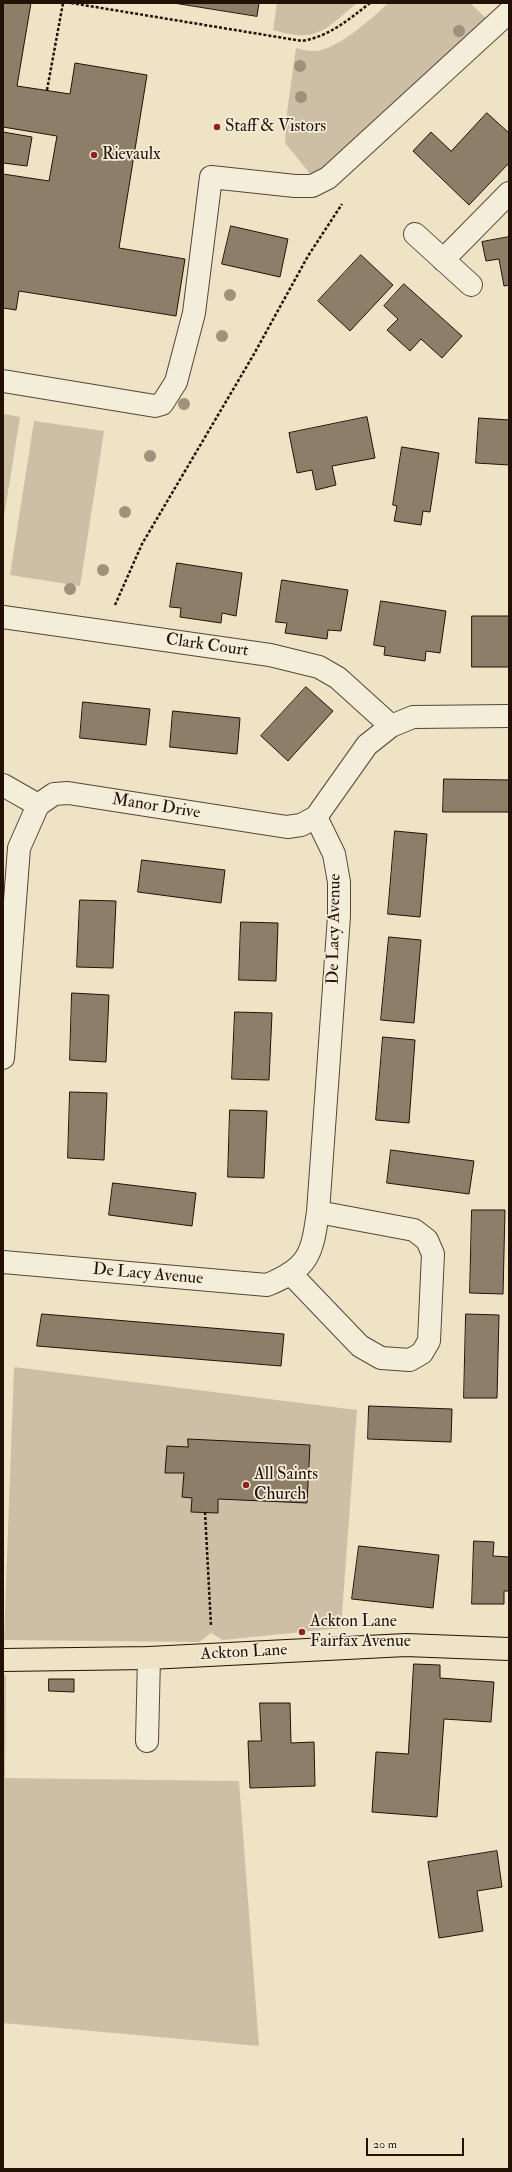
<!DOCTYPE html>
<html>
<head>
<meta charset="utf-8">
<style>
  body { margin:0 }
  #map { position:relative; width:512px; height:2172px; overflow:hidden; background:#eee3c5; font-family:"IM FELL Double Pica",serif }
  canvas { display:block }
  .frame { position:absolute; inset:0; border:4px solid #241106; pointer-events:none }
  .scale { position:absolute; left:366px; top:2138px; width:98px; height:18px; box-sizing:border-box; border:2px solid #241106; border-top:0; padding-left:5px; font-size:12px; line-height:14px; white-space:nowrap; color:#241106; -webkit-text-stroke:3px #f4edd9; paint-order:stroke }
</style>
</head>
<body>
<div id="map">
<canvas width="512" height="2172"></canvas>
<div class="frame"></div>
<div class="scale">20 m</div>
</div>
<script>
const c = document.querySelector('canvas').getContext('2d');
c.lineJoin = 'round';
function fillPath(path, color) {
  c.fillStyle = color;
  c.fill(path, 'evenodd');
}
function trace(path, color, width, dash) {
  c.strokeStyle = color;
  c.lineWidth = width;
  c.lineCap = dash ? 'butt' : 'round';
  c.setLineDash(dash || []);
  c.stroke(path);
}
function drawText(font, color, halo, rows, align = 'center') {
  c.font = font + ' "IM FELL Double Pica",serif';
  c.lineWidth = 3.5;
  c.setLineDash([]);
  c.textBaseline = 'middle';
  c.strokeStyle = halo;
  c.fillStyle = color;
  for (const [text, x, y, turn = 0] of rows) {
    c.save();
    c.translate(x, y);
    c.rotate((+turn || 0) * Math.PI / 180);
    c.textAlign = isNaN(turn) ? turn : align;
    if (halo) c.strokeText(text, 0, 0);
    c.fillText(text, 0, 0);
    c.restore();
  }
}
const green = new Path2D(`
  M 277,3 L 357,3 C 323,31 318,43 273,30 Z
  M 388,3 L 470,3 L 491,23 L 327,173 L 312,176 L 285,143 L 287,112 L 296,48 C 301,49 307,51 312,51 C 334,53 373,18 388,3 Z
  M 3,414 L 20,417 L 3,523 Z
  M 34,421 L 104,431 L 80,586 L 10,575 Z
  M 14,1367 L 357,1410 L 341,1628 L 223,1640 L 211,1633 L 199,1642 L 4,1640 Z
  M 3,1675 L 6,1675 L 5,1778 L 239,1781 L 259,2046 L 3,2023 Z`);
const building = new Path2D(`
  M 3,3 L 31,3 L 17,86 L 70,94 L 75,63 L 147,75 L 119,248 L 185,259 L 176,316 L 19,291 L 16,310 L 3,308 L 3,174 L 49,181 L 57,136 L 3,127 Z
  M 174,3 L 259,3 L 257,16 Z
  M 487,113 L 509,133 L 509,163 L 469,205 L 413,151 L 431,132 L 451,151 Z
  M 3,132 L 32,137 L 27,166 L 3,163 Z
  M 231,226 L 288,239 L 280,277 L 222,264 Z
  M 509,237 L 509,285 L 504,286 L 499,259 L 486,261 L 482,242 Z
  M 361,255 L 393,285 L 350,331 L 318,301 Z
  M 404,284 L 462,336 L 442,358 L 421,339 L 410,351 L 387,330 L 398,319 L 384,306 Z
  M 367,417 L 375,458 L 332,466 L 336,485 L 316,490 L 312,470 L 297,473 L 289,433 Z
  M 479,418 L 509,420 L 509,465 L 476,463 Z
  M 402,447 L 439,453 L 430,512 L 423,511 L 421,525 L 394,521 L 397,506 L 393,505 Z
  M 177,563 L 242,573 L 236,616 L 222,613 L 221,623 L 180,617 L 181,608 L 170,607 Z
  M 282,580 L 348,590 L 341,631 L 328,630 L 327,639 L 285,633 L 287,623 L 276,622 Z
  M 381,601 L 446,611 L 440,653 L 426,651 L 425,661 L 384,655 L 385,647 L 374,645 Z
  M 472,616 L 509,616 L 509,667 L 472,667 Z
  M 306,687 L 333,711 L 288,761 L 261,736 Z
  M 83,702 L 150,709 L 146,745 L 80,738 Z
  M 173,711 L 240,718 L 237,754 L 170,747 Z
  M 444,779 L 509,780 L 509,812 L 443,812 Z
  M 395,831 L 427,834 L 420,917 L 388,914 Z
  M 142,860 L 225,870 L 221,903 L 138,892 Z
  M 80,900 L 116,901 L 113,968 L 77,967 Z
  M 241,922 L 278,923 L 276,981 L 239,980 Z
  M 389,937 L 421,940 L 414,1023 L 381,1020 Z
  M 72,993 L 109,995 L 106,1062 L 70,1060 Z
  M 235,1012 L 272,1013 L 269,1080 L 232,1079 Z
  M 383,1037 L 415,1040 L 409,1123 L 376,1120 Z
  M 70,1092 L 107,1093 L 104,1160 L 68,1158 Z
  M 230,1110 L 267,1111 L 264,1178 L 228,1177 Z
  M 391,1150 L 474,1161 L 469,1194 L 387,1183 Z
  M 113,1183 L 196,1193 L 192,1226 L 109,1215 Z
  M 472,1210 L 505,1210 L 503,1294 L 470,1293 Z
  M 42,1314 L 284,1334 L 281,1366 L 37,1346 Z
  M 466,1314 L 499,1315 L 497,1398 L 464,1398 Z
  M 369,1406 L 452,1409 L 451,1442 L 368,1439 Z
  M 188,1439 L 310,1445 L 307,1503 L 218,1499 L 218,1513 L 191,1512 L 192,1498 L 182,1497 L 184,1473 L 165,1473 L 167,1446 L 188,1447 Z
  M 474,1541 L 494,1542 L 493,1556 L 509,1557 L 509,1591 L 504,1591 L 504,1604 L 472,1604 Z
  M 359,1546 L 439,1555 L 433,1608 L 352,1599 Z
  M 414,1664 L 440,1665 L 440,1678 L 494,1682 L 491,1722 L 444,1719 L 437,1817 L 372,1812 L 376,1752 L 408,1754 Z
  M 49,1679 L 74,1679 L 74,1692 L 49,1691 Z
  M 260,1703 L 290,1703 L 291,1743 L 314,1742 L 315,1786 L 250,1788 L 248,1741 L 261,1741 Z
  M 497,1851 L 502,1887 L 477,1891 L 483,1931 L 439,1938 L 428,1862 Z`);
const path = new Path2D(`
  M 71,3 L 302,41 C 330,36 348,20 370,3
  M 47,90 L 63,3
  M 115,605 L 142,544 L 254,354 L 308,256 L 342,204
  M 205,1512 L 211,1626`);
const minor = new Path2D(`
  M 415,234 L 471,285
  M 443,260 L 509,193
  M 3,381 L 155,406 L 162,404 L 176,382 L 194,313 L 211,177 L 295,186 L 312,186 L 328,178 L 509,12
  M 3,617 L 270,655 L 319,667 L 338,678 L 391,726
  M 3,785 L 38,805 L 54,794 L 68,793 L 287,827 L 301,825 L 316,817
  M 3,1058 L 19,848 L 38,805
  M 3,1262 L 267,1285 C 309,1268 312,1254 318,1212 L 339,916 L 339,882 L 334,854 L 316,817 L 367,745 L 391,726 L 413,717 L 509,716
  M 290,1273 L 360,1346 L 381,1358 L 410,1360 L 422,1353 L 429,1341 L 433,1254 L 427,1240 L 414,1230 L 318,1212
  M 147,1741 L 149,1658`);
const major = new Path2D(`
  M 3,1660 L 149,1658 L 406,1645 L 509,1649`);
const trees = [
  [459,31],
  [300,66],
  [301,97],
  [305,127],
  [230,295],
  [222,336],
  [184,404],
  [150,456],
  [125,512],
  [103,570],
  [70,589]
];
const markers = [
  [217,127,4,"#8f2418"],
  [94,155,4,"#8f2418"],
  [246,1485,4,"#8f2418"],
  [302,1632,4,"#8f2418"]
];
const poiNames = [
  ["Staff & Vistors",225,127],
  ["Rievaulx",102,155],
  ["All Saints",254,1475],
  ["Church",254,1495],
  ["Ackton Lane",310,1622],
  ["Fairfax Avenue",310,1642]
];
const streetNames = [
  ["Clark Court",207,646,8],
  ["Manor Drive",156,807,9],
  ["De Lacy Avenue",335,929,-89],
  ["De Lacy Avenue",148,1275,5],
  ["Ackton Lane",244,1653,-3]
];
fillPath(green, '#ccbfa5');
fillPath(building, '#8d7e69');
trace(building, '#241106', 1);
trace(minor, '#564636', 24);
trace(major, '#241106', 24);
trace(path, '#241106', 2.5, [3, 2]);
trace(minor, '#f4edd9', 22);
trace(major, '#eee3c5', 22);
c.fillStyle = '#9f917b';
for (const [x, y] of trees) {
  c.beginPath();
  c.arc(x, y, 6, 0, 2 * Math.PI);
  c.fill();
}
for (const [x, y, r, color] of markers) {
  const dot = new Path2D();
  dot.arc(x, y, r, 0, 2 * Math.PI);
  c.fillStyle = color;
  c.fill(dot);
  trace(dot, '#f4edd9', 1.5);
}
drawText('17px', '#241106', '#f4edd9', poiNames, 'left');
drawText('17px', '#241106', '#f4edd9', streetNames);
</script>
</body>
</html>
